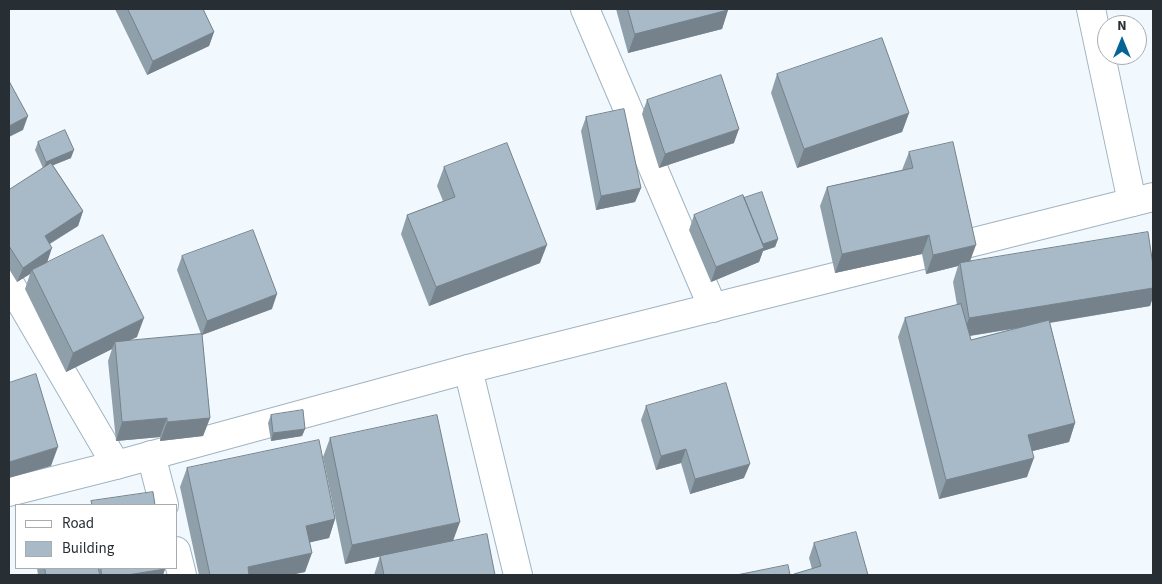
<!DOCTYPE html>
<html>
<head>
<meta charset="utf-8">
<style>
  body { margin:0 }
  #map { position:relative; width:1162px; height:584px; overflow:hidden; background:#f1f9fe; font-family:"Source Sans 3",sans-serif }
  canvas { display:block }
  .frame { position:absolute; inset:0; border:10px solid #272f34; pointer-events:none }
  .legend { position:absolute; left:15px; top:504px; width:162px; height:65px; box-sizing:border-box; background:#fff; border:1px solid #a9acae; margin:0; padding:6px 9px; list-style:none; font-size:15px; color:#272f34 }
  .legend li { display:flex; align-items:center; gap:10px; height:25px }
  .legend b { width:25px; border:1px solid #a9acae }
  .north { position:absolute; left:1097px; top:15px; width:50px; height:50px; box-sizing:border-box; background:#fff; border:1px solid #a9acae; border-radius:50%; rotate:0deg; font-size:14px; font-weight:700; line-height:20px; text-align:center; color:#272f34 }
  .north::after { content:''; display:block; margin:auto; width:18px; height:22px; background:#046594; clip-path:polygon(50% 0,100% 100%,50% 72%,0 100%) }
</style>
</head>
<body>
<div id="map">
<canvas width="1162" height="584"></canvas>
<div class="frame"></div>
<ul class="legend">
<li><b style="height:6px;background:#fff"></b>Road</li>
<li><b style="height:14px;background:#a8bac7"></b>Building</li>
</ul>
<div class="north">N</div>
</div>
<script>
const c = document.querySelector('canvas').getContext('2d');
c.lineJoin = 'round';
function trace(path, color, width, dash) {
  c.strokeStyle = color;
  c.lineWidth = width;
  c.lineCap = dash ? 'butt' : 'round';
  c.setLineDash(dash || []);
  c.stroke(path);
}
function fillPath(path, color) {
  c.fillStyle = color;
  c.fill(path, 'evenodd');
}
const minor = new Path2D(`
  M 585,9 L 713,308
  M 1091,9 L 1132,202
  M 9,282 L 116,465
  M 468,369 L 518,575
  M 151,455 L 164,505
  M 176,551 L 182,575`);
const tertiary = new Path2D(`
  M 9,492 L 116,465 L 468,369 L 1153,197`);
const wall = new Path2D(`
  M 115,9 L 203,9 L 214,32 L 209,46 L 147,75 Z
  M 616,9 L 728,9 L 728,10 L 722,29 L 628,53 Z
  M 777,74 L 909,113 L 902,132 L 797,168 L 771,93 Z
  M 647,100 L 734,143 L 659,168 L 642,114 Z
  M 586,117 L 641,188 L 635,202 L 596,210 L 581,131 Z
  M 38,142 L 71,158 L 53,165 L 83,211 L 78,226 L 50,244 L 47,262 L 137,337 L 128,341 L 201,334 L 177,270 L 182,256 L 272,309 L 202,335 L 210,418 L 203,436 L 160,441 L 160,437 L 116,441 L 108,361 L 112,349 L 66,372 L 25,289 L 30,274 L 17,282 L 9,269 L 9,190 L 43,168 L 35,150 Z
  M 909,152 L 970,261 L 1153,265 L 1153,297 L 1150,306 L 1050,323 L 1075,423 L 1069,442 L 1032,451 L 1027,477 L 939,499 L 898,337 L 905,318 L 957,305 L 953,282 L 958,266 L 926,274 L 922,254 L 835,273 L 820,206 L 827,187 L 902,170 ZM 1019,328 L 971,340 L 970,336 Z
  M 444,167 L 540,263 L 429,306 L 401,234 L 407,215 L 443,201 L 437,186 Z
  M 744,198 L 778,239 L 775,247 L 763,251 L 759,262 L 711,282 L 689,230 L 694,215 Z
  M 646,406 L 744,478 L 690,494 L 681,463 L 656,470 L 641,420 Z
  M 271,415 L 305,429 L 302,436 L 271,441 L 268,423 Z
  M 330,438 L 453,541 L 495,575 L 374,575 L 380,556 L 345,564 L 323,457 Z
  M 187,468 L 335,519 L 329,538 L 310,542 L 305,572 L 290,575 L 199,575 L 180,487 Z
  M 814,543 L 868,575 L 794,575 L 794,574 L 812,569 L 809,558 Z
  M 37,568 L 165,568 L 165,569 L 163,575 L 38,575 Z`);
const shadedWall = new Path2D(`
  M 728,10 L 722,29 L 628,53 L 635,34 Z
  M 214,32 L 209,46 L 147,75 L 153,61 Z
  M 909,113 L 902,132 L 797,168 L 804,149 Z
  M 28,116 L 23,130 L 9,137 L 9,126 Z
  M 739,129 L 734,143 L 659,168 L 665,154 Z
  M 74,150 L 71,158 L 44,169 L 46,162 Z
  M 641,188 L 635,202 L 596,210 L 601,196 Z
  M 83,211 L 78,226 L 39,250 L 45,236 Z
  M 929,235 L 922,254 L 835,273 L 842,254 Z
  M 778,239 L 775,247 L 763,251 L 759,262 L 711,282 L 716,267 L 760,245 Z
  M 547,245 L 540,263 L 429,306 L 436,287 Z
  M 976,245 L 969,264 L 960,263 L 958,266 L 926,274 L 933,255 Z
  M 52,248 L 47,263 L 32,270 L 30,274 L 17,282 L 23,268 Z
  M 1153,288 L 1153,297 L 1150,306 L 962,337 L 969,318 Z
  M 277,294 L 272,309 L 202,335 L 207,321 Z
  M 144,318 L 137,337 L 115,347 L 115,342 L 112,349 L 66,372 L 73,353 Z
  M 167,418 L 160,437 L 116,441 L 122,422 Z
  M 210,418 L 203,436 L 160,441 L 167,422 Z
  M 1075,423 L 1069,442 L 1021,454 L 1028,435 Z
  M 305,429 L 302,436 L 271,441 L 273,433 Z
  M 58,447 L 51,466 L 9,478 L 9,462 Z
  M 686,449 L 681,463 L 656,470 L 661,456 Z
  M 1034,458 L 1027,477 L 939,499 L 946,480 Z
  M 750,464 L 744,478 L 690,494 L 695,479 Z
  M 335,519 L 329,538 L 299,545 L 306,526 Z
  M 460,522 L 453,541 L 345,564 L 352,545 Z
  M 312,553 L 305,572 L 290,575 L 245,575 L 248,567 Z
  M 165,569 L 163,575 L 127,575 Z`);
const building = new Path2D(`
  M 128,9 L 203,9 L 214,32 L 153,61 Z
  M 628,9 L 728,9 L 728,10 L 635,34 Z
  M 882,38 L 909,113 L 804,149 L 777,74 Z
  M 721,75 L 739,129 L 665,154 L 647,100 Z
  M 9,81 L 28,116 L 9,126 Z
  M 624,109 L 641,188 L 601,196 L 586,117 Z
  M 65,130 L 74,150 L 46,162 L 38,142 Z
  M 953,142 L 976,245 L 933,255 L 929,235 L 842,254 L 827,187 L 913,168 L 909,152 Z
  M 507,143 L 547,245 L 436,287 L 407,215 L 455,197 L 444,167 Z
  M 51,163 L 83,211 L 45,236 L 52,248 L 23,268 L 9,246 L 9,190 Z
  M 762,192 L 778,239 L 763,244 L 744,198 Z
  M 743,195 L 764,248 L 716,267 L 694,215 Z
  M 253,230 L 277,294 L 207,321 L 182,256 Z
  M 1148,232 L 1153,265 L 1153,288 L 969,318 L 960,263 Z
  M 103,235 L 144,318 L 73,353 L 32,270 Z
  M 961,304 L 971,340 L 1049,320 L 1075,423 L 1028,435 L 1034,458 L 946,480 L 905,318 Z
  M 202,334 L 210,418 L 167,422 L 167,418 L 122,422 L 115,342 Z
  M 36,374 L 58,447 L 9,462 L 9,383 Z
  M 726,383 L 750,464 L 695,479 L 686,449 L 661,456 L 646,406 Z
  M 303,410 L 305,429 L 273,433 L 271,415 Z
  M 437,415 L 460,522 L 352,545 L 330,438 Z
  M 319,440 L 335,519 L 306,526 L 312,553 L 248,567 L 249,575 L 210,575 L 187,468 Z
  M 153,492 L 155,505 L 92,505 L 91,501 Z
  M 856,532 L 868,575 L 794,575 L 794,574 L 821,566 L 814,543 Z
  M 487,534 L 495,575 L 384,575 L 380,556 Z
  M 788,565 L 790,575 L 737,575 Z
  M 45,568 L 98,568 L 100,575 L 46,575 Z
  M 101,568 L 165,568 L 165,569 L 127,575 L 102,575 Z`);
trace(minor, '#a2b4c1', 30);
trace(tertiary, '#a2b4c1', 30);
trace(minor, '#fff', 28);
trace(tertiary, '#fff', 28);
fillPath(wall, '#90a0ab');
fillPath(shadedWall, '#76828b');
fillPath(building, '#a8bac7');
trace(building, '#76828b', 1);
</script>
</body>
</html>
